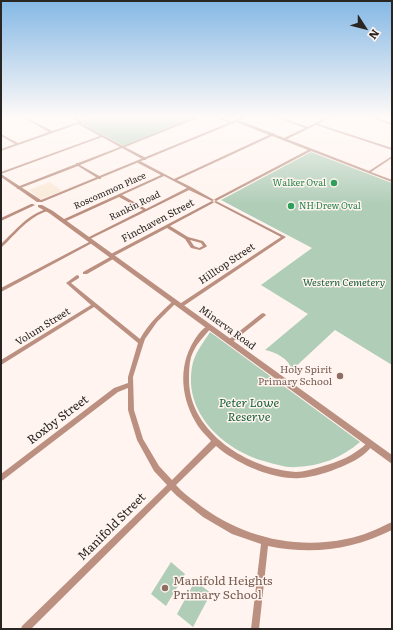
<!DOCTYPE html>
<html>
<head>
<meta charset="utf-8">
<style>
  body { margin:0 }
  #map { position:relative; width:393px; height:630px; overflow:hidden; background:#fff4ef; font-family:Literata,serif }
  canvas { display:block }
  .frame { position:absolute; inset:0; border:2px solid #292523; pointer-events:none }
  .north { position:absolute; left:345px; top:8px; width:40px; height:40px; -webkit-text-stroke:3px #fff4ef; paint-order:stroke; rotate:126deg; font-size:11px; font-weight:700; line-height:16px; text-align:center; color:#292523 }
  .north::after { content:''; display:block; margin:auto; width:14px; height:18px; background:#292523; clip-path:polygon(50% 0,100% 100%,50% 72%,0 100%) }
</style>
</head>
<body>
<div id="map">
<canvas width="393" height="630"></canvas>
<div class="frame"></div>
<div class="north">N</div>
</div>
<script>
const c = document.querySelector('canvas').getContext('2d');
c.lineJoin = 'round';
function fillPath(path, color) {
  c.fillStyle = color;
  c.fill(path, 'evenodd');
}
function trace(path, color, width, dash) {
  c.strokeStyle = color;
  c.lineWidth = width;
  c.lineCap = dash ? 'butt' : 'round';
  c.setLineDash(dash || []);
  c.stroke(path);
}
function drawText(font, color, halo, rows, align = 'center') {
  c.font = font + ' Literata,serif';
  c.lineWidth = 3;
  c.setLineDash([]);
  c.textBaseline = 'middle';
  c.strokeStyle = halo;
  c.fillStyle = color;
  for (const [text, x, y, turn = 0] of rows) {
    c.save();
    c.translate(x, y);
    c.rotate((+turn || 0) * Math.PI / 180);
    c.textAlign = isNaN(turn) ? turn : align;
    if (halo) c.strokeText(text, 0, 0);
    c.fillText(text, 0, 0);
    c.restore();
  }
}
const commercial = new Path2D(`
  M 50,182 L 62,191 L 40,199 L 29,190 Z`);
const green = new Path2D(`
  M 97,117 L 198,117 L 124,146 L 81,123 Z
  M 311,152 L 392,183 L 392,365 L 335,330 L 292,370 C 289,359 276,352 265,350 L 308,314 L 261,285 L 312,248 L 221,200 Z
  M 210,332 L 360,442 C 341,458 321,466 296,467 C 285,468 271,463 260,460 C 221,447 184,412 192,367 C 194,354 203,343 210,332 Z
  M 171,562 L 185,574 L 166,606 L 151,594 Z
  M 195,581 L 211,593 L 193,627 L 177,614 Z`);
const minor = new Path2D(`
  M 22,117 L 25,117 L 52,131 L 79,122 L 71,117 L 74,117 L 82,121 L 92,117 L 96,117 L 80,123 L 123,146 L 196,117 L 200,117 L 125,147 L 146,158 L 146,160 L 144,160 L 122,148 L 80,165 L 101,177 L 101,179 L 99,179 L 78,166 L 18,189 L 17,189 L 17,187 L 76,164 L 76,163 L 78,163 L 120,147 L 102,137 L 1,174 L 1,172 L 100,136 L 78,124 L 1,151 L 1,149 L 15,144 L 1,136 L 1,134 L 18,143 L 49,132 Z
  M 216,117 L 220,117 L 234,123 L 232,124 Z
  M 275,117 L 279,117 L 308,127 L 327,117 L 331,117 L 318,124 L 392,148 L 392,150 L 316,125 L 287,139 L 369,171 L 392,156 L 392,158 L 371,172 L 392,180 L 392,182 L 311,151 L 216,201 L 286,237 L 182,307 L 178,307 L 178,305 L 281,237 L 214,202 L 216,201 L 214,200 L 215,199 L 308,150 L 272,136 L 177,180 L 191,187 L 214,200 L 212,201 L 214,202 L 213,203 L 170,226 L 188,237 L 203,241 L 207,246 L 206,247 L 200,250 L 191,248 L 185,239 L 167,228 L 114,256 L 115,257 L 115,258 L 87,274 L 83,274 L 83,272 L 110,257 L 109,256 L 109,255 L 212,201 L 189,190 L 88,240 L 86,239 L 87,238 L 143,210 L 119,197 L 64,222 L 62,222 L 62,220 L 161,175 L 138,163 L 138,161 L 140,161 L 174,179 L 269,135 L 236,122 L 236,120 L 238,120 L 272,133 L 274,133 L 274,134 L 284,138 L 305,128 ZM 164,176 L 187,188 L 146,209 L 122,195 ZM 190,240 L 201,243 L 203,246 L 199,248 L 194,246 Z
  M 368,117 L 372,117 L 392,123 L 392,125 Z
  M 47,209 L 49,210 L 48,211 C 29,216 16,234 2,247 L 1,247 L 1,244 C 15,231 28,214 47,209 Z
  M 91,241 L 92,241 L 94,242 L 1,292 L 1,288 Z
  M 77,275 L 79,276 L 79,278 L 71,283 L 140,339 C 148,324 161,312 173,301 L 175,300 L 177,302 L 157,322 L 145,339 L 143,345 L 133,377 L 134,410 L 143,439 L 159,466 L 172,480 L 211,441 C 208,437 204,434 201,430 C 183,406 177,373 191,346 C 195,338 201,329 209,325 L 211,326 L 212,327 C 203,338 196,343 191,357 C 189,365 189,373 189,381 C 190,433 249,469 296,472 C 304,472 312,469 320,467 C 338,462 354,456 368,442 L 370,441 L 372,442 L 373,444 C 367,455 353,462 341,467 C 329,472 314,477 300,478 C 280,480 250,469 233,458 C 227,455 221,450 216,446 L 176,485 C 182,492 189,497 197,503 C 239,536 293,550 346,539 C 363,536 377,529 392,522 L 392,530 C 351,550 313,555 268,546 L 259,629 L 251,629 L 261,544 L 232,534 L 203,517 L 177,496 L 171,490 L 31,629 L 21,629 L 22,626 L 167,485 L 154,471 L 137,440 L 128,410 L 128,388 L 118,392 L 3,480 L 1,481 L 1,474 L 114,388 L 128,383 L 128,377 L 138,343 L 94,307 L 1,365 L 1,360 L 91,305 L 66,283 Z
  M 263,313 L 265,314 L 266,315 L 265,316 L 231,343 L 227,343 L 226,342 L 227,341 L 261,314 Z`);
const tertiary = new Path2D(`
  M 243,117 L 248,117 L 42,202 L 37,202 L 1,177 L 1,174 L 41,200 Z
  M 31,204 L 33,204 L 35,205 L 1,221 L 1,218 Z
  M 38,205 L 42,205 L 53,211 L 392,455 L 392,464 L 49,213 L 38,207 Z`);
const primary = new Path2D(`
  M 1,117 L 4,117 L 2,118 Z`);
const markers = [
  [334,183,4,"#2e9e5b"],
  [291,206,4,"#2e9e5b"],
  [340,376,4,"#8d6e63"],
  [165,588,4,"#8d6e63"]
];
const farLeisurenames = [
  ["Walker Oval",326,183],
  ["NH Drew Oval",299,206,"left"]
];
const farStreetnames = [
  ["Roscommon Place",110,191,-24],
  ["Rankin Road",135,206,-26]
];
const streetNames = [
  ["Finchaven Street",158,221,-28],
  ["Hilltop Street",227,264,-34],
  ["Volum Street",43,327,-32],
  ["Minerva Road",227,328,36]
];
const parkNames = [
  ["Western Cemetery",344,283]
];
const educationNames = [
  ["Holy Spirit",332,370],
  ["Primary School",332,382]
];
const nearParknames = [
  ["Peter Lowe",249,403],
  ["Reserve",249,417]
];
const nearStreetnames = [
  ["Roxby Street",58,420,-37],
  ["Manifold Street",112,527,-45]
];
const nearEducationnames = [
  ["Manifold Heights",173,581],
  ["Primary School",173,595]
];
fillPath(commercial, '#faead8');
fillPath(green, '#afcdb7');
fillPath(minor, '#bc9081');
fillPath(tertiary, '#bc9081');
fillPath(primary, '#83381e');
const sky = c.createLinearGradient(0, 0, 0, 205);
sky.addColorStop(0, '#84b8e5');
sky.addColorStop(0.57, '#fffaf8');
sky.addColorStop(1, '#fffaf800');
c.fillStyle = sky;
c.fillRect(0, 0, 393, 205);
for (const [x, y, r, color] of markers) {
  const dot = new Path2D();
  dot.arc(x, y, r, 0, 2 * Math.PI);
  c.fillStyle = color;
  c.fill(dot);
  trace(dot, '#fff4ef', 1.5);
}
drawText('9px', '#27864d', '#fff4ef', farLeisurenames, 'right');
drawText('9px', '#292523', '#fff4ef', farStreetnames);
drawText('10px', '#292523', '#fff4ef', streetNames);
drawText('italic 10px', '#156136', '#fff4ef', parkNames);
drawText('10px', '#785e54', '#fff4ef', educationNames, 'right');
drawText('italic 12px', '#156136', '#fff4ef', nearParknames);
drawText('12px', '#292523', '#fff4ef', nearStreetnames);
drawText('12px', '#785e54', '#fff4ef', nearEducationnames, 'left');
</script>
</body>
</html>
